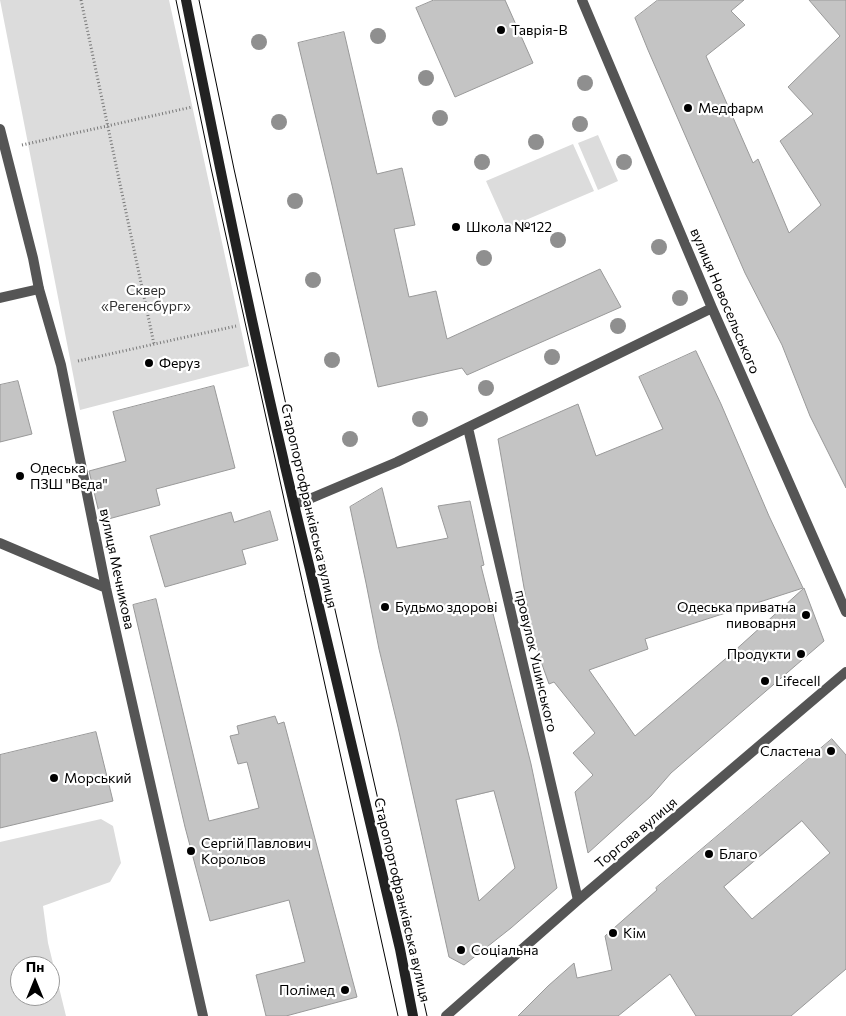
<!DOCTYPE html>
<html>
<head>
<meta charset="utf-8">
<style>
  body { margin:0 }
  #map { position:relative; width:846px; height:1016px; overflow:hidden; background:#fff; font-family:Commissioner,sans-serif }
  canvas { display:block }
  .north { position:absolute; left:10px; top:956px; width:50px; height:50px; box-sizing:border-box; background:#fff; border:1px solid #999; border-radius:50%; rotate:0deg; font-size:14px; font-weight:700; line-height:20px; text-align:center; color:#000 }
  .north::after { content:''; display:block; margin:auto; width:18px; height:22px; background:#000; clip-path:polygon(50% 0,100% 100%,50% 72%,0 100%) }
</style>
</head>
<body>
<div id="map">
<canvas width="846" height="1016"></canvas>
<div class="north">Пн</div>
</div>
<script>
const c = document.querySelector('canvas').getContext('2d');
c.lineJoin = 'round';
function fillPath(path, color) {
  c.fillStyle = color;
  c.fill(path, 'evenodd');
}
function trace(path, color, width, dash) {
  c.strokeStyle = color;
  c.lineWidth = width;
  c.lineCap = dash ? 'butt' : 'round';
  c.setLineDash(dash || []);
  c.stroke(path);
}
function drawText(font, color, halo, rows, align = 'center') {
  c.font = font + ' Commissioner,sans-serif';
  c.lineWidth = 4.5;
  c.setLineDash([]);
  c.textBaseline = 'middle';
  c.strokeStyle = halo;
  c.fillStyle = color;
  for (const [text, x, y, turn = 0] of rows) {
    c.save();
    c.translate(x, y);
    c.rotate((+turn || 0) * Math.PI / 180);
    c.textAlign = isNaN(turn) ? turn : align;
    if (halo) c.strokeText(text, 0, 0);
    c.fillText(text, 0, 0);
    c.restore();
  }
}
const green = new Path2D(`
  M 0,0 L 169,0 L 249,366 L 80,410 Z
  M 598,135 L 618,181 L 598,190 L 578,143 Z
  M 573,144 L 594,191 L 507,228 L 486,181 Z
  M 101,819 L 113,826 L 121,863 L 110,882 L 43,906 L 48,943 L 66,1016 L 0,1016 L 0,842 ZM 20,966 L 50,966 L 50,996 L 20,996 Z`);
const building = new Path2D(`
  M 434,0 L 505,0 L 533,63 L 455,97 L 416,8 Z
  M 658,0 L 744,0 L 731,11 L 745,25 L 706,56 L 753,163 L 758,159 L 789,233 L 821,205 L 780,141 L 813,114 L 788,87 L 840,36 L 809,0 L 846,0 L 846,488 L 810,416 L 782,345 L 745,273 L 648,50 L 635,18 Z
  M 344,32 L 377,174 L 402,168 L 415,225 L 394,229 L 409,297 L 436,291 L 447,339 L 600,269 L 621,307 L 467,375 L 462,368 L 378,387 L 332,185 L 298,43 Z
  M 696,351 L 721,404 L 769,516 L 803,588 L 645,639 L 648,649 L 589,670 L 635,736 L 731,654 L 804,588 L 824,641 L 671,773 L 651,796 L 588,853 L 575,792 L 593,775 L 573,753 L 595,733 L 554,682 L 549,684 L 533,639 L 498,439 L 578,404 L 596,456 L 663,429 L 639,377 Z
  M 18,381 L 32,434 L 0,442 L 0,385 Z
  M 214,386 L 235,468 L 156,489 L 160,505 L 101,521 L 89,471 L 126,461 L 113,412 Z
  M 382,488 L 397,548 L 448,538 L 438,506 L 470,501 L 484,565 L 481,566 L 531,764 L 557,888 L 511,928 L 464,965 L 449,957 L 398,727 L 379,649 L 366,583 L 350,507 ZM 494,791 L 515,868 L 479,901 L 456,800 Z
  M 270,511 L 278,540 L 242,550 L 246,564 L 165,587 L 150,536 L 231,512 L 234,522 Z
  M 156,599 L 209,821 L 259,808 L 247,762 L 238,764 L 230,736 L 239,734 L 237,726 L 275,716 L 278,724 L 284,722 L 357,997 L 286,1016 L 266,1016 L 256,975 L 305,962 L 289,900 L 210,921 L 185,827 L 133,605 Z
  M 96,732 L 113,801 L 0,828 L 0,755 Z
  M 832,739 L 846,755 L 846,969 L 791,1016 L 696,1016 L 670,974 L 618,1016 L 518,1016 L 548,986 L 574,963 L 577,978 L 612,970 L 605,936 L 657,890 L 656,888 ZM 802,821 L 830,853 L 752,919 L 724,887 Z`);
const path = new Path2D(`
  M 81,0 L 154,344
  M 22,145 L 192,107
  M 78,361 L 236,326`);
const lane = new Path2D(`
  M 0,298 L 39,289`);
const street = new Path2D(`
  M 582,0 L 712,308 L 846,612
  M 0,129 L 33,258 L 39,289 L 61,365 L 106,588 L 203,1016
  M 468,428 L 578,900
  M 294,504 L 307,500 L 397,462 L 712,308
  M 0,543 L 106,588
  M 446,1016 L 578,900 L 846,672`);
const secondary = new Path2D(`
  M 186,0 C 224,189 262,378 309,565 L 400,949 L 413,1016`);
const tram = new Path2D(`
  M 176,0 L 211,168 L 398,1016
  M 199,0 L 234,169 L 307,500 L 324,561 L 427,1016`);
const trees = [
  [378,36],
  [259,42],
  [426,78],
  [585,83],
  [440,118],
  [279,122],
  [580,124],
  [536,142],
  [482,162],
  [624,162],
  [295,201],
  [558,240],
  [659,247],
  [484,258],
  [313,280],
  [680,298],
  [618,326],
  [552,357],
  [332,360],
  [486,388],
  [420,419],
  [350,439]
];
const markers = [
  [501,30,5,"#000"],
  [688,108,5,"#000"],
  [456,227,5,"#000"],
  [149,363,5,"#000"],
  [20,476,5,"#000"],
  [385,607,5,"#000"],
  [806,615,5,"#000"],
  [801,654,5,"#000"],
  [765,681,5,"#000"],
  [831,751,5,"#000"],
  [54,778,5,"#000"],
  [191,851,5,"#000"],
  [709,854,5,"#000"],
  [613,933,5,"#000"],
  [461,950,5,"#000"],
  [345,990,5,"#000"]
];
const poiNames = [
  ["Таврія-В",511,30],
  ["Медфарм",698,108],
  ["Школа №122",466,227],
  ["Феруз",159,363],
  ["Одеська",30,468],
  ["ПЗШ \"Вєда\"",30,484],
  ["Будьмо здорові",395,607],
  ["Одеська приватна",796,607,"right"],
  ["пивоварня",796,623,"right"],
  ["Продукти",791,654,"right"],
  ["Lifecell",775,681],
  ["Сластена",821,751,"right"],
  ["Морський",64,778],
  ["Сергій Павлович",201,843],
  ["Корольов",201,859],
  ["Благо",719,854],
  ["Кім",623,933],
  ["Соціальна",471,950],
  ["Полімед",335,990,"right"]
];
const parkNames = [
  ["Сквер",146,290],
  ["«Регенсбург»",146,306]
];
const streetNames = [
  ["вулиця Новосельського",725,301,67],
  ["Старопортофранківська вулиця",309,506,77],
  ["вулиця Мечникова",117,569,78],
  ["провулок Ушинського",536,661,77],
  ["Торгова вулиця",636,833,-40],
  ["Старопортофранківська вулиця",402,900,77]
];
fillPath(green, '#dcdcdc');
fillPath(building, '#c4c4c4');
trace(building, '#999', 1);
trace(path, '#777', 3, [1, 2.5]);
trace(lane, '#555', 10);
trace(street, '#555', 10);
trace(secondary, '#222', 10);
trace(tram, '#000', 1);
c.fillStyle = '#8f8f8f';
for (const [x, y] of trees) {
  c.beginPath();
  c.arc(x, y, 8, 0, 2 * Math.PI);
  c.fill();
}
for (const [x, y, r, color] of markers) {
  const dot = new Path2D();
  dot.arc(x, y, r, 0, 2 * Math.PI);
  c.fillStyle = color;
  c.fill(dot);
  trace(dot, '#fff', 2);
}
drawText('14px', '#000', '#fff', poiNames, 'left');
drawText('14px', '#333', '#fff', parkNames);
drawText('14px', '#000', '#fff', streetNames);
</script>
</body>
</html>
